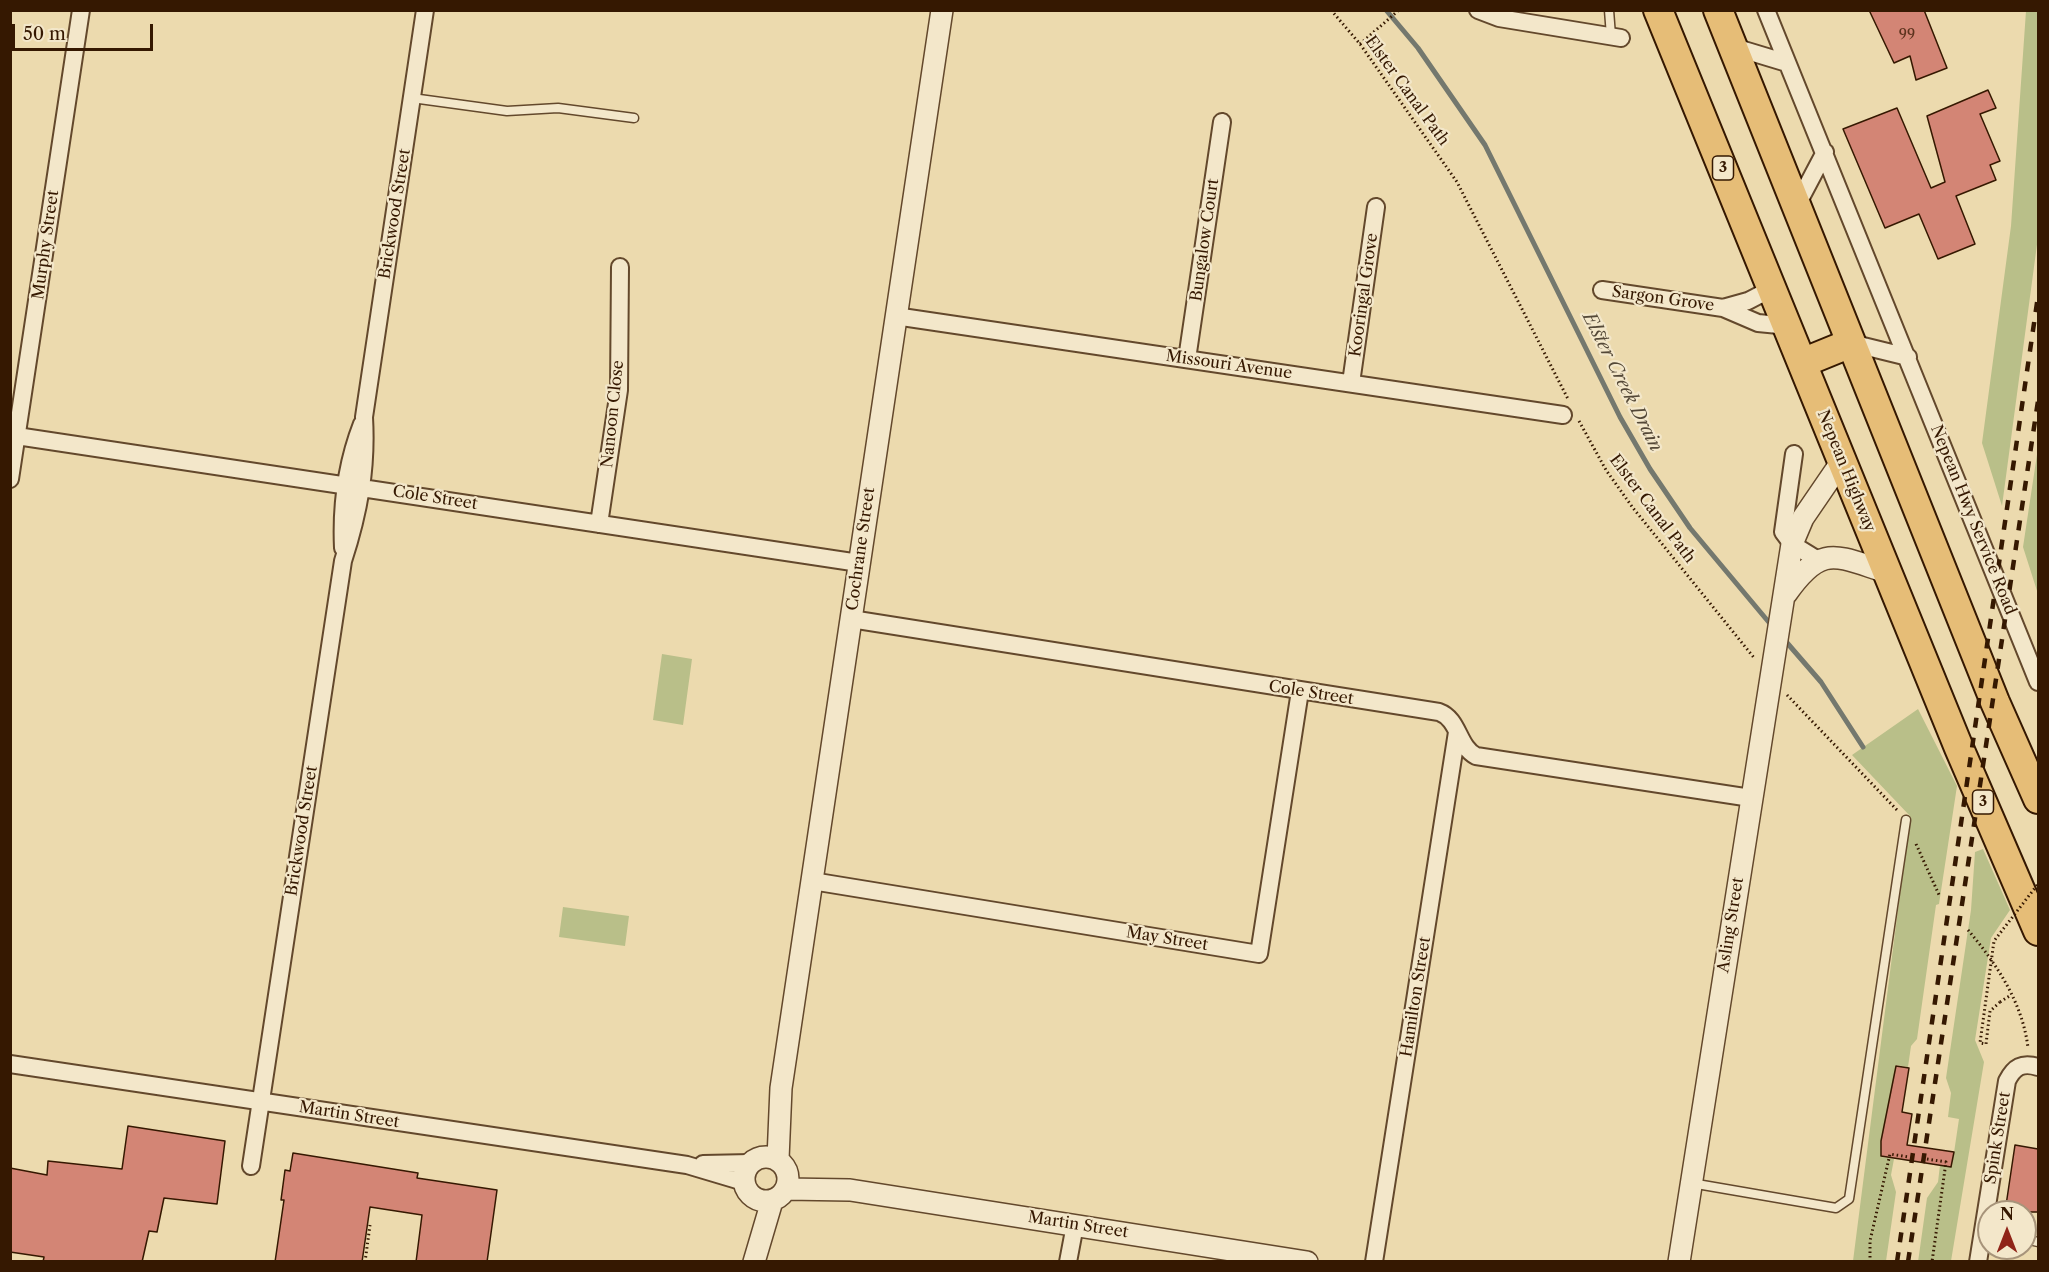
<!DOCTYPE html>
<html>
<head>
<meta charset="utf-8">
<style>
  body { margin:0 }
  #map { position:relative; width:2049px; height:1272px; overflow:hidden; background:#ecdaae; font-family:"Libre Caslon Text",serif }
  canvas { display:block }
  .frame { position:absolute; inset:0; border:12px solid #351801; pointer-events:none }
  .north { position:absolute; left:1977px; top:1200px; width:60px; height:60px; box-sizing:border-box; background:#f3e7ca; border:2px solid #a7947a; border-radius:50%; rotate:0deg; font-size:16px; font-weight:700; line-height:24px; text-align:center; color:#351801 }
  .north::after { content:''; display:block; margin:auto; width:21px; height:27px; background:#8f2418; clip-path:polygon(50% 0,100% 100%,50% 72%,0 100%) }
  .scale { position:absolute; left:12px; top:24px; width:141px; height:27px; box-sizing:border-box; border:3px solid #351801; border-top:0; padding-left:8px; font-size:18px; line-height:21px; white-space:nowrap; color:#351801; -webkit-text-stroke:4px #f3e7ca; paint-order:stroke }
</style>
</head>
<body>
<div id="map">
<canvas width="2049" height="1272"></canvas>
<div class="frame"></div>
<div class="north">N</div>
<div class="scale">50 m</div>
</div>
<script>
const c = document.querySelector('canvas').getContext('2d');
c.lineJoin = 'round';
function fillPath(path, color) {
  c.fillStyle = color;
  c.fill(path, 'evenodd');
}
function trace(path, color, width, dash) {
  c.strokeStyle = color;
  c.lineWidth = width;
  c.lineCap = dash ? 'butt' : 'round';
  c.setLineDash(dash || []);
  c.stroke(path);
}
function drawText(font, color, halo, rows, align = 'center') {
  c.font = font + ' "Libre Caslon Text",serif';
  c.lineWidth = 4.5;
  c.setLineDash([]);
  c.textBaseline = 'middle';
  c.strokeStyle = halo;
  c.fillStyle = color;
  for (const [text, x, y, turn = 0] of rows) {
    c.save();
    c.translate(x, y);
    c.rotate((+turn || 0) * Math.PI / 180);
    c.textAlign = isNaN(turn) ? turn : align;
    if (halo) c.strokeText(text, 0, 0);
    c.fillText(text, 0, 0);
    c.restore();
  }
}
const green = new Path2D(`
  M 2026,11 L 2038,11 L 2038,237 L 2002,506 L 1982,443 L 2011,226 Z
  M 2038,448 L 2038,594 L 2023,547 Z
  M 662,654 L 692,659 L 683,725 L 653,720 Z
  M 1918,709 L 1957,786 L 1939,904 L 1936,905 L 1917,1039 L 1911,1046 L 1908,1067 L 1896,1065 L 1888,1116 L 1885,1117 L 1885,1133 L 1882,1133 L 1881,1157 L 1894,1159 L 1891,1175 L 1896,1192 L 1886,1261 L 1853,1261 L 1910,816 L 1852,755 Z
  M 1983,849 L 2010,910 L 1991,938 L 1975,1040 L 1984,1062 L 1951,1261 L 1918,1262 L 1927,1198 L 1938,1182 L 1940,1165 L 1952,1166 L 1959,1119 L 1948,1117 L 1951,1093 L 1946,1078 L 1971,910 L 1975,852 Z
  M 563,907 L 629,916 L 625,946 L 559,937 Z`);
const stream = new Path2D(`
  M 1386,10 L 1418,48 L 1485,145 L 1620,417 L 1650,469 L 1690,528 L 1772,626
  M 1782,637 L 1821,682 L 1863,747`);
const building = new Path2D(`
  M 1869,10 L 1924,10 L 1947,68 L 1916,80 L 1910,56 L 1894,63 Z
  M 1988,90 L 1996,108 L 1980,114 L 2000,161 L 1990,165 L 1996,180 L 1956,196 L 1975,244 L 1938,259 L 1919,214 L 1885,228 L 1843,129 L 1897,108 L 1931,188 L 1945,182 L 1927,116 Z
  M 1896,1066 L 1909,1068 L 1902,1112 L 1912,1114 L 1907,1145 L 1954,1152 L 1951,1167 L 1881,1156 L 1881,1141 Z
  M 128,1126 L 225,1141 L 217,1204 L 164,1198 L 157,1232 L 149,1231 L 142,1262 L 43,1262 L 44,1257 L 10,1252 L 10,1168 L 47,1175 L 48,1161 L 122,1169 Z
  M 2015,1145 L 2038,1149 L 2038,1212 L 2005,1212 Z
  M 293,1153 L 418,1173 L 417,1178 L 497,1190 L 487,1262 L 416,1262 L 422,1215 L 370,1207 L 362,1262 L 275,1262 L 284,1200 L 281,1200 L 285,1170 L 290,1171 Z`);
const path = new Path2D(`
  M 1331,10 L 1360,44 L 1457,182 L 1568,399
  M 1360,44 L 1399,10
  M 1579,421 L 1606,470 L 1633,508 L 1755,659
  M 1787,695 L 1897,810
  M 1916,844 L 1940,897
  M 1968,930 C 1997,964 2023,1004 2028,1048
  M 2000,1002 L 2011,995
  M 1927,1159 L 1946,1162 L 1932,1262
  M 365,1262 L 370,1225
  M 1870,1262 L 1870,1241 L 1890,1154 L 1908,1157`);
const service = new Path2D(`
  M 1609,10 L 1611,36
  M 412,98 L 507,111 L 558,108 L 634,118
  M 1691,1183 L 1836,1208 L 1849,1199 L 1906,820
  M 2025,1239 L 2038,1242`);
const minor = new Path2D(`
  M 1478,10 L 1499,18 L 1621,38
  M 1766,10 L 2038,682
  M 1734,47 L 1787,63
  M 1797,205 L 1825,152
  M 1602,290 L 1723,308 L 1758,323 L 1789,326
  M 1723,308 L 1748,301 L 1773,288
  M 895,316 L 1563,415
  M 1851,343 L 1908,357
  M 1187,359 L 1222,122
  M 1351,383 L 1376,207
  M 10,435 L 859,563
  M 1794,454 L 1783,532 L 1792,544 L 1818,560
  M 10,479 L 81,10
  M 599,524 L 619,390 L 620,267
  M 343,548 C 341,504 346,465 362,424
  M 851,619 L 1439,712 C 1459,719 1458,747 1476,756 L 1751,798
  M 812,881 L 1259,954 L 1300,691
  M 10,1064 L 687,1165 L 744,1182
  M 703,1164 L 751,1163
  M 251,1166 L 343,561 C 359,512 367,468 364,417 L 425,10
  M 1068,1262 L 1075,1225
  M 1374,1262 L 1457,732
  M 1978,1262 L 2007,1081 C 2014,1067 2022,1062 2038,1067`);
const tertiary = new Path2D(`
  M 1786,594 C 1822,543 1835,556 1887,572
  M744 1179a22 22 0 1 1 44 0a22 22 0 1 1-44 0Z
  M 778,1159 L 781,1088 L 942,10
  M 786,1189 L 850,1190 L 1307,1262
  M 754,1262 L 772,1201
  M 1679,1262 L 1792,544 L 1803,518 L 1842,461`);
const trunk = new Path2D(`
  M 1658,10 L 1959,748 L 2038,931
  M 1718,10 L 1995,702 L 2038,799
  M 1802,363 L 1851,343`);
const rail = new Path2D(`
  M 1897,1262 L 2038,296
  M 1908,1262 L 2038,401`);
const pathBridge = new Path2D(`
  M 2000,1002 L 1990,1011 L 1986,1044 L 1980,1043 L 1994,941 L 2038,884`);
const numberNames = [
  ["99",1907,35]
];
const shields = [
  [1723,168,21],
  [1983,802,21]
];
const shieldNames = [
  ["3",1723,168],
  ["3",1983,802]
];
const streetNames = [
  ["Elster Canal Path",1407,91,54],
  ["Brickwood Street",395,214,-81],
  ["Bungalow Court",1205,240,-82],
  ["Murphy Street",46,245,-82],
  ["Kooringal Grove",1364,295,-82],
  ["Sargon Grove",1663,299,8],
  ["Missouri Avenue",1229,365,8],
  ["Nanoon Close",613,414,-84],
  ["Nepean Highway",1846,471,68],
  ["Cole Street",435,498,9],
  ["Elster Canal Path",1652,509,53],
  ["Nepean Hwy Service Road",1973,520,68],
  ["Cochrane Street",861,549,-82],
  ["Cole Street",1311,693,9],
  ["Brickwood Street",302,831,-81],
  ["Asling Street",1731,925,-81],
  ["May Street",1167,939,9],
  ["Hamilton Street",1416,997,-81],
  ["Martin Street",349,1115,9],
  ["Spink Street",1998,1138,-81],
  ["Martin Street",1078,1225,9]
];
const waterNames = [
  ["Elster Creek Drain",1622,382,63]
];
fillPath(green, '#b9bf89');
trace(stream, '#74786e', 5);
fillPath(building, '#d38575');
trace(building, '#351801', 1.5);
trace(service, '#63482c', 11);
trace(minor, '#63482c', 20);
trace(tertiary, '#63482c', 24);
trace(trunk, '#351801', 32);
trace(path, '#351801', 3, [1.5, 3]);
trace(service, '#f3e7ca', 8);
trace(minor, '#f3e7ca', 16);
trace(tertiary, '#f3e7ca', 21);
trace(trunk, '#e6bd77', 28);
trace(rail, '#351801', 4.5, [10, 10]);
trace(pathBridge, '#351801', 3, [1.5, 3]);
drawText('14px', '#5c331e', null, numberNames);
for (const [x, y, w] of shields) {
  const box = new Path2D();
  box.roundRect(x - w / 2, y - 12, w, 24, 4.5);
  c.fillStyle = '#f3e7ca';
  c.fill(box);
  trace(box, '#351801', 1.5);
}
drawText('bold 15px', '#351801', null, shieldNames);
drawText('16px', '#351801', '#f3e7ca', streetNames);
drawText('italic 18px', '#544837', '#f3e7ca', waterNames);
</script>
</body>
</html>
